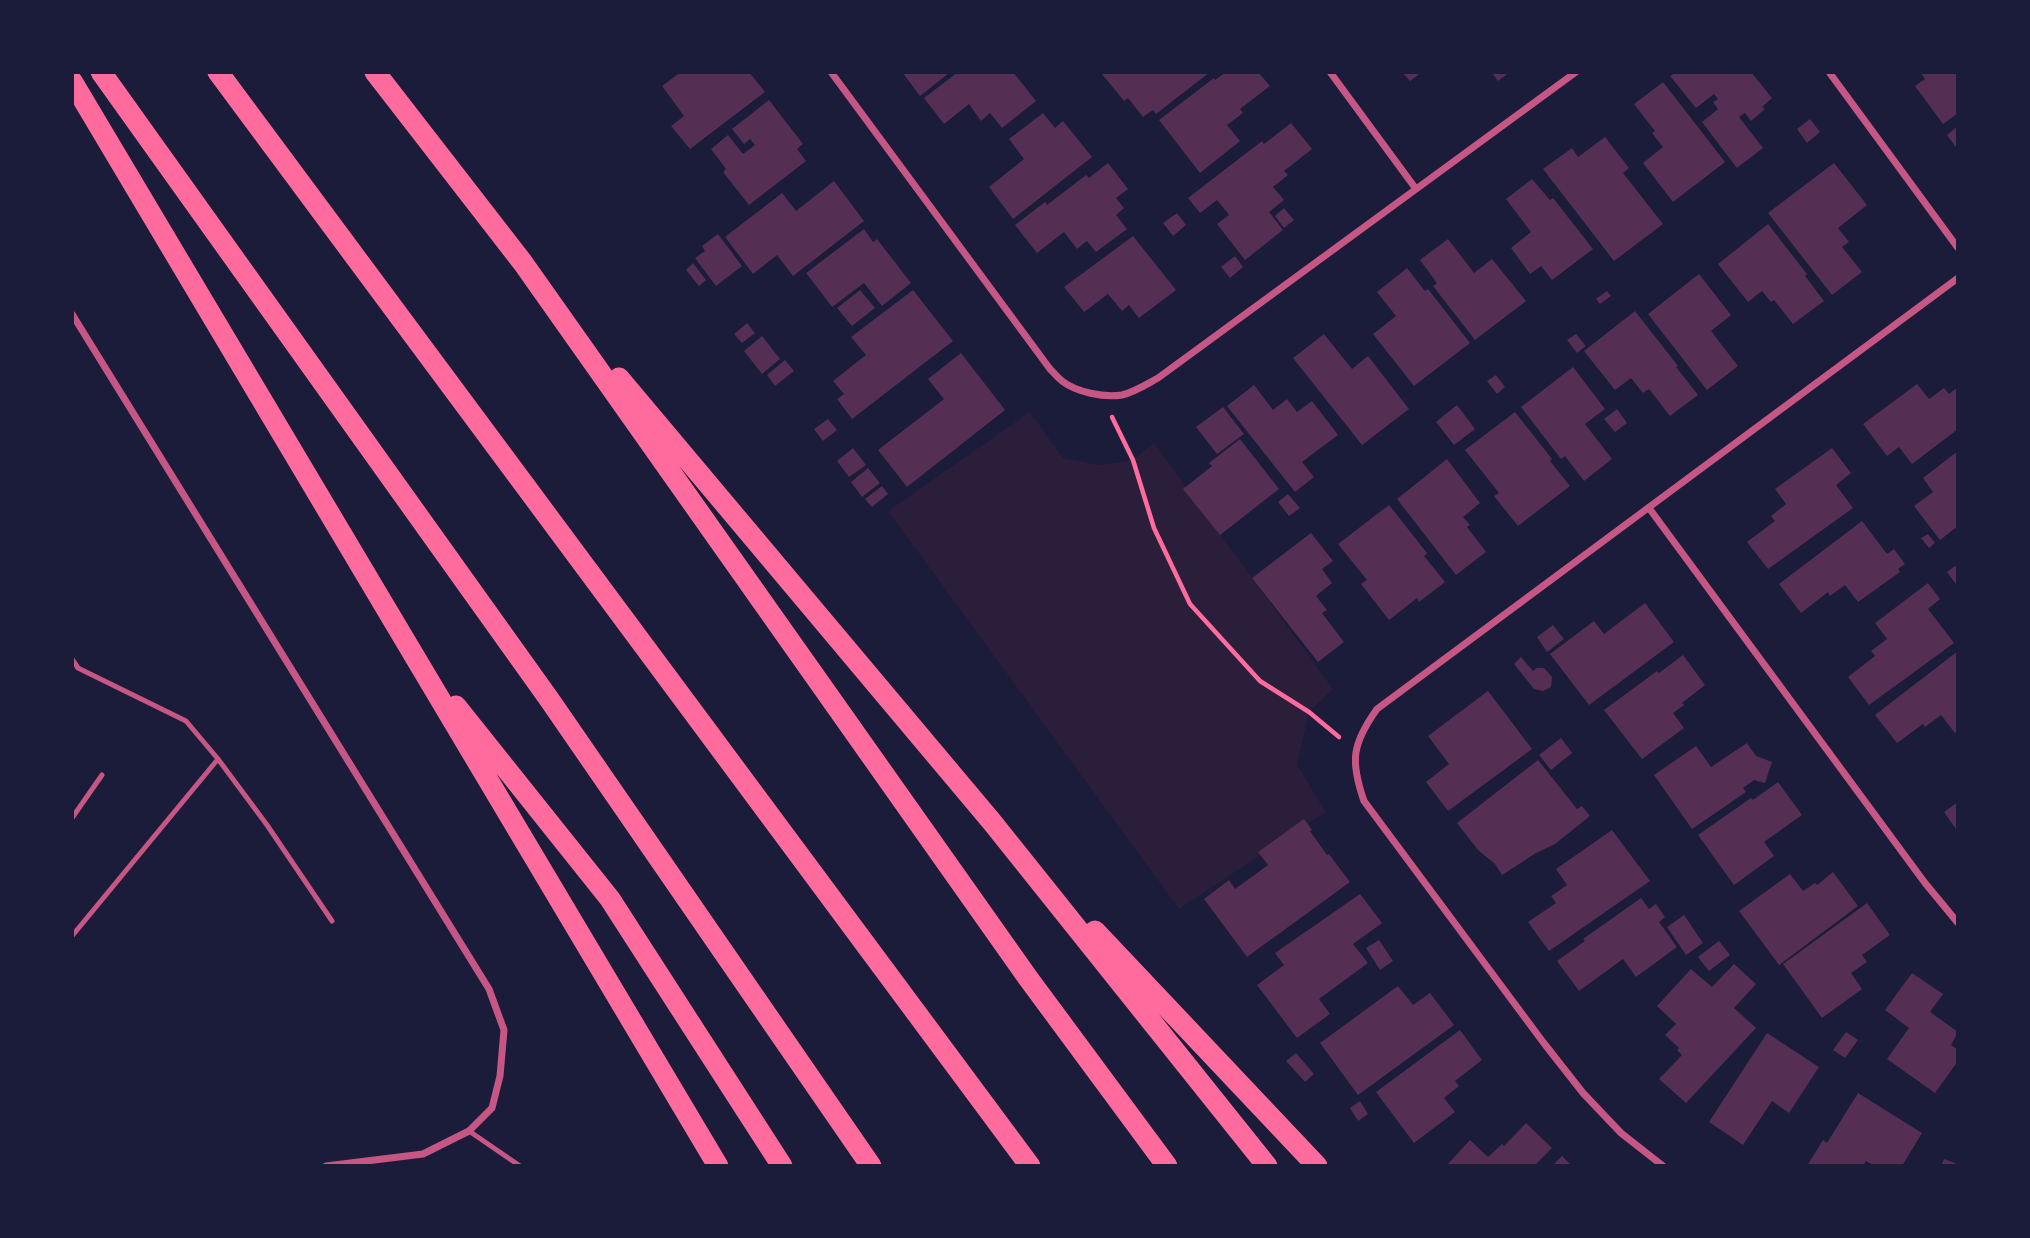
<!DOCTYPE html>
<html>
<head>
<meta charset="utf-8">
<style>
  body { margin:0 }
  #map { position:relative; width:2030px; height:1238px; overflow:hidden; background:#1b1b3a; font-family:"Nunito Sans",sans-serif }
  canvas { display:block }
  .frame { position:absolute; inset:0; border:74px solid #1b1b3a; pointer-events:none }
</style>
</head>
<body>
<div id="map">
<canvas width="2030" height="1238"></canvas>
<div class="frame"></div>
</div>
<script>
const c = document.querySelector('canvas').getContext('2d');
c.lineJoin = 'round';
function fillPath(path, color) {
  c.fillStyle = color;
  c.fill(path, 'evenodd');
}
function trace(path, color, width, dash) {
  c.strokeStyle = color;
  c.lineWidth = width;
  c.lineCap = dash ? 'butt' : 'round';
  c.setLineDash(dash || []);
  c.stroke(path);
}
const green = new Path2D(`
  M 1030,412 L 1063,458 L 1099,465 L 1133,460 L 1154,443 L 1333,689 L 1309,712 L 1297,765 L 1326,812 L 1179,909 L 888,511 Z`);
const building = new Path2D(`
  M 681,72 L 749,72 L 765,92 L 690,149 L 671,126 L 684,116 L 662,86 Z
  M 902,72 L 948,72 L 949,73 L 920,96 Z
  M 958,72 L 1013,72 L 1036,101 L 1002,128 L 990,113 L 981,121 L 969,104 L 944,124 L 924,98 Z
  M 1105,72 L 1210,72 L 1156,114 L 1153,110 L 1143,117 L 1128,98 L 1124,101 L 1102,74 Z
  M 1226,72 L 1258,72 L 1270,86 L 1240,109 L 1243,113 L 1227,125 L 1240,141 L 1200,173 L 1159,120 L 1214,78 L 1215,80 Z
  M 1402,72 L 1422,72 L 1410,81 Z
  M 1494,72 L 1510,72 L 1498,81 L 1492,73 Z
  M 1676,72 L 1751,72 L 1772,98 L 1762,107 L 1765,109 L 1751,121 L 1745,113 L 1739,117 L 1763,148 L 1737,168 L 1702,122 L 1718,109 L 1713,102 L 1718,99 L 1714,94 L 1696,108 L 1670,76 Z
  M 1920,72 L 1958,72 L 1958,113 L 1943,124 L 1915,86 L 1925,79 Z
  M 1663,82 L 1725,162 L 1673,202 L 1643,163 L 1663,147 L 1652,133 L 1655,131 L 1634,104 Z
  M 769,100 L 803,144 L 797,149 L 806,161 L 749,205 L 723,172 L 726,169 L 711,149 L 728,135 L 743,154 L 755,145 L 750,139 L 744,144 L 732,129 Z
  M 1043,113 L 1055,128 L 1063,121 L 1092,157 L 1013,219 L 989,187 L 1024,159 L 1009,139 Z
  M 1810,119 L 1820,132 L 1807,143 L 1797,129 Z
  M 1291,123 L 1312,149 L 1284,171 L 1288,175 L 1273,187 L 1284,200 L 1269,212 L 1283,230 L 1245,260 L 1217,224 L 1229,215 L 1217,200 L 1200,213 L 1188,198 L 1262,141 L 1264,144 Z
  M 1958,126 L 1958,150 L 1947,135 Z
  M 1605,137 L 1629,168 L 1623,173 L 1663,224 L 1614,261 L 1543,169 L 1572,148 L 1578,157 Z
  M 1108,163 L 1128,189 L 1116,198 L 1124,208 L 1116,215 L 1127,229 L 1096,252 L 1087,241 L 1077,249 L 1064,232 L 1037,253 L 1015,225 L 1045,202 L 1047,205 L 1086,175 L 1089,178 Z
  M 1834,163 L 1867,205 L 1838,228 L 1849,242 L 1842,247 L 1862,272 L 1832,295 L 1768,213 Z
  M 1532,179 L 1550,200 L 1553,198 L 1593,249 L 1552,280 L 1541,266 L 1530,274 L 1511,248 L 1531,232 L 1506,199 Z
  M 834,181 L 864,221 L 793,276 L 777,255 L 753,274 L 725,237 L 782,193 L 796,211 Z
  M 1284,208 L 1294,220 L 1284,228 L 1275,216 Z
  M 1177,213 L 1186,225 L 1173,236 L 1163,223 Z
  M 1768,224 L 1807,274 L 1805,276 L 1824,301 L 1793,324 L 1774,300 L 1771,302 L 1762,291 L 1748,302 L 1718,264 Z
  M 864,229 L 873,242 L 877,239 L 911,283 L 882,306 L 864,283 L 832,307 L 806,273 Z
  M 718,234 L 742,266 L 716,286 L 695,258 L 705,251 L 702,246 Z
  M 1133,236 L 1176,290 L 1139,318 L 1129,305 L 1122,311 L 1108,294 L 1084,312 L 1064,287 Z
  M 1448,239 L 1474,273 L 1492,259 L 1526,301 L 1475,340 L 1433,286 L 1437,283 L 1420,260 Z
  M 1235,256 L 1243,267 L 1230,278 L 1221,267 Z
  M 693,263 L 706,280 L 699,286 L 686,270 Z
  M 1407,268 L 1425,291 L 1428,289 L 1470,343 L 1414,386 L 1373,334 L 1396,316 L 1377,292 Z
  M 1699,274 L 1731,315 L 1711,331 L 1738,366 L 1707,390 L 1648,314 Z
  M 860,290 L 875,308 L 852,326 L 837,308 Z
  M 913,290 L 953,341 L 852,419 L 837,399 L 844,394 L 833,381 L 866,355 L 851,337 Z
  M 1607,291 L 1611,296 L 1600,304 L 1596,299 Z
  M 1635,311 L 1678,366 L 1676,367 L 1698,395 L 1670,416 L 1649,389 L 1643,393 L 1631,378 L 1615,390 L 1584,351 Z
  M 747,323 L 755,333 L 742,343 L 734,334 Z
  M 1324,334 L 1352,369 L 1368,356 L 1409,409 L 1362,445 L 1293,358 Z
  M 1576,334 L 1586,346 L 1577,353 L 1567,340 Z
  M 762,336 L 780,359 L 762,374 L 744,351 Z
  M 961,353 L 1005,410 L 907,487 L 878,450 L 944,399 L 928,379 Z
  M 785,360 L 794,371 L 775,386 L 767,375 Z
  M 1573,367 L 1605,409 L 1585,424 L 1612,459 L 1584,481 L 1565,456 L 1561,459 L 1521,407 Z
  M 1496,375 L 1505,387 L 1497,394 L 1487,381 Z
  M 1917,384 L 1929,399 L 1944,388 L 1949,394 L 1958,387 L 1958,429 L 1912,464 L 1899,447 L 1887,456 L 1863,424 Z
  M 1254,385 L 1273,410 L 1287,399 L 1297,412 L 1312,401 L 1338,435 L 1302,462 L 1314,477 L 1295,492 L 1227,406 Z
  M 1457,405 L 1475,429 L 1454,445 L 1436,422 Z
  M 1223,407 L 1244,434 L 1217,454 L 1196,427 Z
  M 1617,409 L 1627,423 L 1615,432 L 1604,419 Z
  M 1515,412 L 1552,459 L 1550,461 L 1570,486 L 1518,526 L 1494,496 L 1499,493 L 1465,450 Z
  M 828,419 L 837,430 L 823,441 L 814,429 Z
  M 1240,439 L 1279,489 L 1220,535 L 1183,489 L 1212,466 L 1209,463 Z
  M 853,448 L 866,465 L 849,477 L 837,461 Z
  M 1832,448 L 1851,473 L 1836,485 L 1853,508 L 1768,569 L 1747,542 L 1775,521 L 1771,516 L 1786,504 L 1775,489 Z
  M 1958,451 L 1958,526 L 1940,540 L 1914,506 L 1933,492 L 1923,478 Z
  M 1447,459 L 1480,503 L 1463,517 L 1470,525 L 1467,527 L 1486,552 L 1456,575 L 1397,499 Z
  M 868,468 L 880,483 L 862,497 L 851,482 Z
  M 882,486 L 888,494 L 872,507 L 865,499 Z
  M 1288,494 L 1300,508 L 1289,516 L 1278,502 Z
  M 1389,505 L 1427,553 L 1424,556 L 1445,582 L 1419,602 L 1417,598 L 1389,620 L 1361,584 L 1367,580 L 1338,544 Z
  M 1862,521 L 1887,554 L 1894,549 L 1905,564 L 1898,569 L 1900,572 L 1858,602 L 1845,585 L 1830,596 L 1828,592 L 1801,613 L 1779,584 Z
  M 1311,533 L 1333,561 L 1322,569 L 1332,583 L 1316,596 L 1327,610 L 1322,613 L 1344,642 L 1318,662 L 1252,578 Z
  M 1928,534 L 1935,543 L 1929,548 L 1921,538 Z
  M 1958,564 L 1958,587 L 1947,572 Z
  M 1928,583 L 1940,599 L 1928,609 L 1954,643 L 1869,705 L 1848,677 L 1875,656 L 1871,651 L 1887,639 L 1875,623 Z
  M 1645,603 L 1674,642 L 1589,705 L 1550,654 L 1594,621 L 1604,634 Z
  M 1553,625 L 1564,639 L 1547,652 L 1537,637 Z
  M 1958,651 L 1958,730 L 1955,733 L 1941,715 L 1925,727 L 1923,724 L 1897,743 L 1875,715 Z
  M 1683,655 L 1705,685 L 1682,703 L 1684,705 L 1673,713 L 1684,728 L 1642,759 L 1604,710 L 1657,671 L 1659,673 Z
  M 1521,657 L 1533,671 L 1537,668 L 1544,668 L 1552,677 L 1551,687 L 1543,691 L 1534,689 L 1514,664 Z
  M 1488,691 L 1532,749 L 1448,811 L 1426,782 L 1449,764 L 1428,736 Z
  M 1561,738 L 1572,753 L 1551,770 L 1539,755 Z
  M 1747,743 L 1756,756 L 1772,762 L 1765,783 L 1754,780 L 1743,788 L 1746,792 L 1692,829 L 1654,775 L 1696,746 L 1711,767 Z
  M 1538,760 L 1577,809 L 1582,806 L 1590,816 L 1555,844 L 1536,853 L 1502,875 L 1495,864 L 1478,850 L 1457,823 Z
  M 1778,782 L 1802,815 L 1764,842 L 1774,856 L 1734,885 L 1698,835 L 1751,798 L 1753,800 Z
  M 1958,802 L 1958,832 L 1944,812 Z
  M 1304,819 L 1312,830 L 1310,831 L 1327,855 L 1329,854 L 1350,882 L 1247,957 L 1204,899 L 1229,880 L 1235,889 L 1268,865 L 1258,852 Z
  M 1612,830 L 1650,881 L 1549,951 L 1528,922 L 1556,903 L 1551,896 L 1567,885 L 1556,869 Z
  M 1833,872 L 1858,906 L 1779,965 L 1739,911 L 1790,874 L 1803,891 L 1815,883 L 1817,885 Z
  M 1360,894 L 1382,923 L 1353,944 L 1368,963 L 1319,999 L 1330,1014 L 1297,1038 L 1257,985 L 1284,965 L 1275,953 Z
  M 1641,898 L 1649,909 L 1656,904 L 1665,917 L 1659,922 L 1677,947 L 1636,977 L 1623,959 L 1579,991 L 1557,961 L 1585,941 L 1583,939 Z
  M 1867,903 L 1890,935 L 1862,955 L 1867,962 L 1851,973 L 1862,989 L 1822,1018 L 1783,964 Z
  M 1684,915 L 1703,943 L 1686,955 L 1667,927 Z
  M 1379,940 L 1393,961 L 1380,970 L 1366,948 Z
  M 1719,941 L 1730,955 L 1709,971 L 1698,957 Z
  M 1734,964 L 1756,984 L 1734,1008 L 1756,1028 L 1686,1103 L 1659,1079 L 1682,1055 L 1677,1050 L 1679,1048 L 1665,1035 L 1676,1024 L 1657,1006 L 1691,969 L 1712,987 Z
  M 1912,973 L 1943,994 L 1930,1012 L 1958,1032 L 1951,1045 L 1958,1050 L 1958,1061 L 1935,1093 L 1887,1059 L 1909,1028 L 1885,1010 Z
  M 1398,986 L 1413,1005 L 1430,993 L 1454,1025 L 1358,1095 L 1320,1043 Z
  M 1460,1030 L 1482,1060 L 1455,1081 L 1459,1086 L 1444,1098 L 1455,1112 L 1414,1143 L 1376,1092 Z
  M 1846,1032 L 1858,1040 L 1845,1058 L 1833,1050 Z
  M 1767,1033 L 1819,1067 L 1789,1113 L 1772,1101 L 1743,1145 L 1709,1122 Z
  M 1296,1053 L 1314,1074 L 1305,1082 L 1286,1061 Z
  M 1858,1093 L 1922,1133 L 1902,1166 L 1875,1166 L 1866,1161 L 1863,1166 L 1807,1166 L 1823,1140 L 1827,1143 Z
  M 1360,1101 L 1368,1114 L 1358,1121 L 1350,1108 Z
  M 1526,1123 L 1552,1148 L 1534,1166 L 1446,1166 L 1470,1140 L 1488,1157 L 1502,1144 L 1504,1146 Z
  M 1562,1156 L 1572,1166 L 1552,1166 Z
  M 1944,1159 L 1958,1164 L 1958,1166 L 1941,1166 Z`);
const path = new Path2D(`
  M 1112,417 L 1133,460 L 1154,528 L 1190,604 L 1260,681 L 1309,712 L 1339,737`);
const service = new Path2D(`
  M 72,659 L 78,668 L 186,721 L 218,759 L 72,936
  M 218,759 L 267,825 L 332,921
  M 72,818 L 102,775
  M 469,1131 L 520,1166`);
const minor = new Path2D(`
  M 831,72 L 1050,369 C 1054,373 1058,378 1062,381 C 1076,392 1104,398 1122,395 C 1135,392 1147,384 1158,378 L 1576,72
  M 1330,72 L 1416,189
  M 1829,72 L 1958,248
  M 72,314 L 489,989 L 504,1030 L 500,1076 L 492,1108 L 469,1131 L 423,1154 L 326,1166
  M 1649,508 L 1925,883 L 1958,923
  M 1663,1166 L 1621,1133 L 1583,1093 L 1543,1042 L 1364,801 C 1350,761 1352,744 1377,709 L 1958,278`);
const motorway = new Path2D(`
  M 101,72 L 549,699 L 871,1166
  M 218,72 L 1030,1166
  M 375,72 L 523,263 L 1028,978 L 1167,1166
  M 72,81 L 718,1166
  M 619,378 L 992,822 L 1267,1166
  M 456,706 L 610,899 L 782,1166
  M 1095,931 L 1317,1166`);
fillPath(green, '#2a1e3b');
fillPath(building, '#542f53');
trace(path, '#ff6b9d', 4.5);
trace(service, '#c65784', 5);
trace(minor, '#c65784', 7);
trace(motorway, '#ff6b9d', 21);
</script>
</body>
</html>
